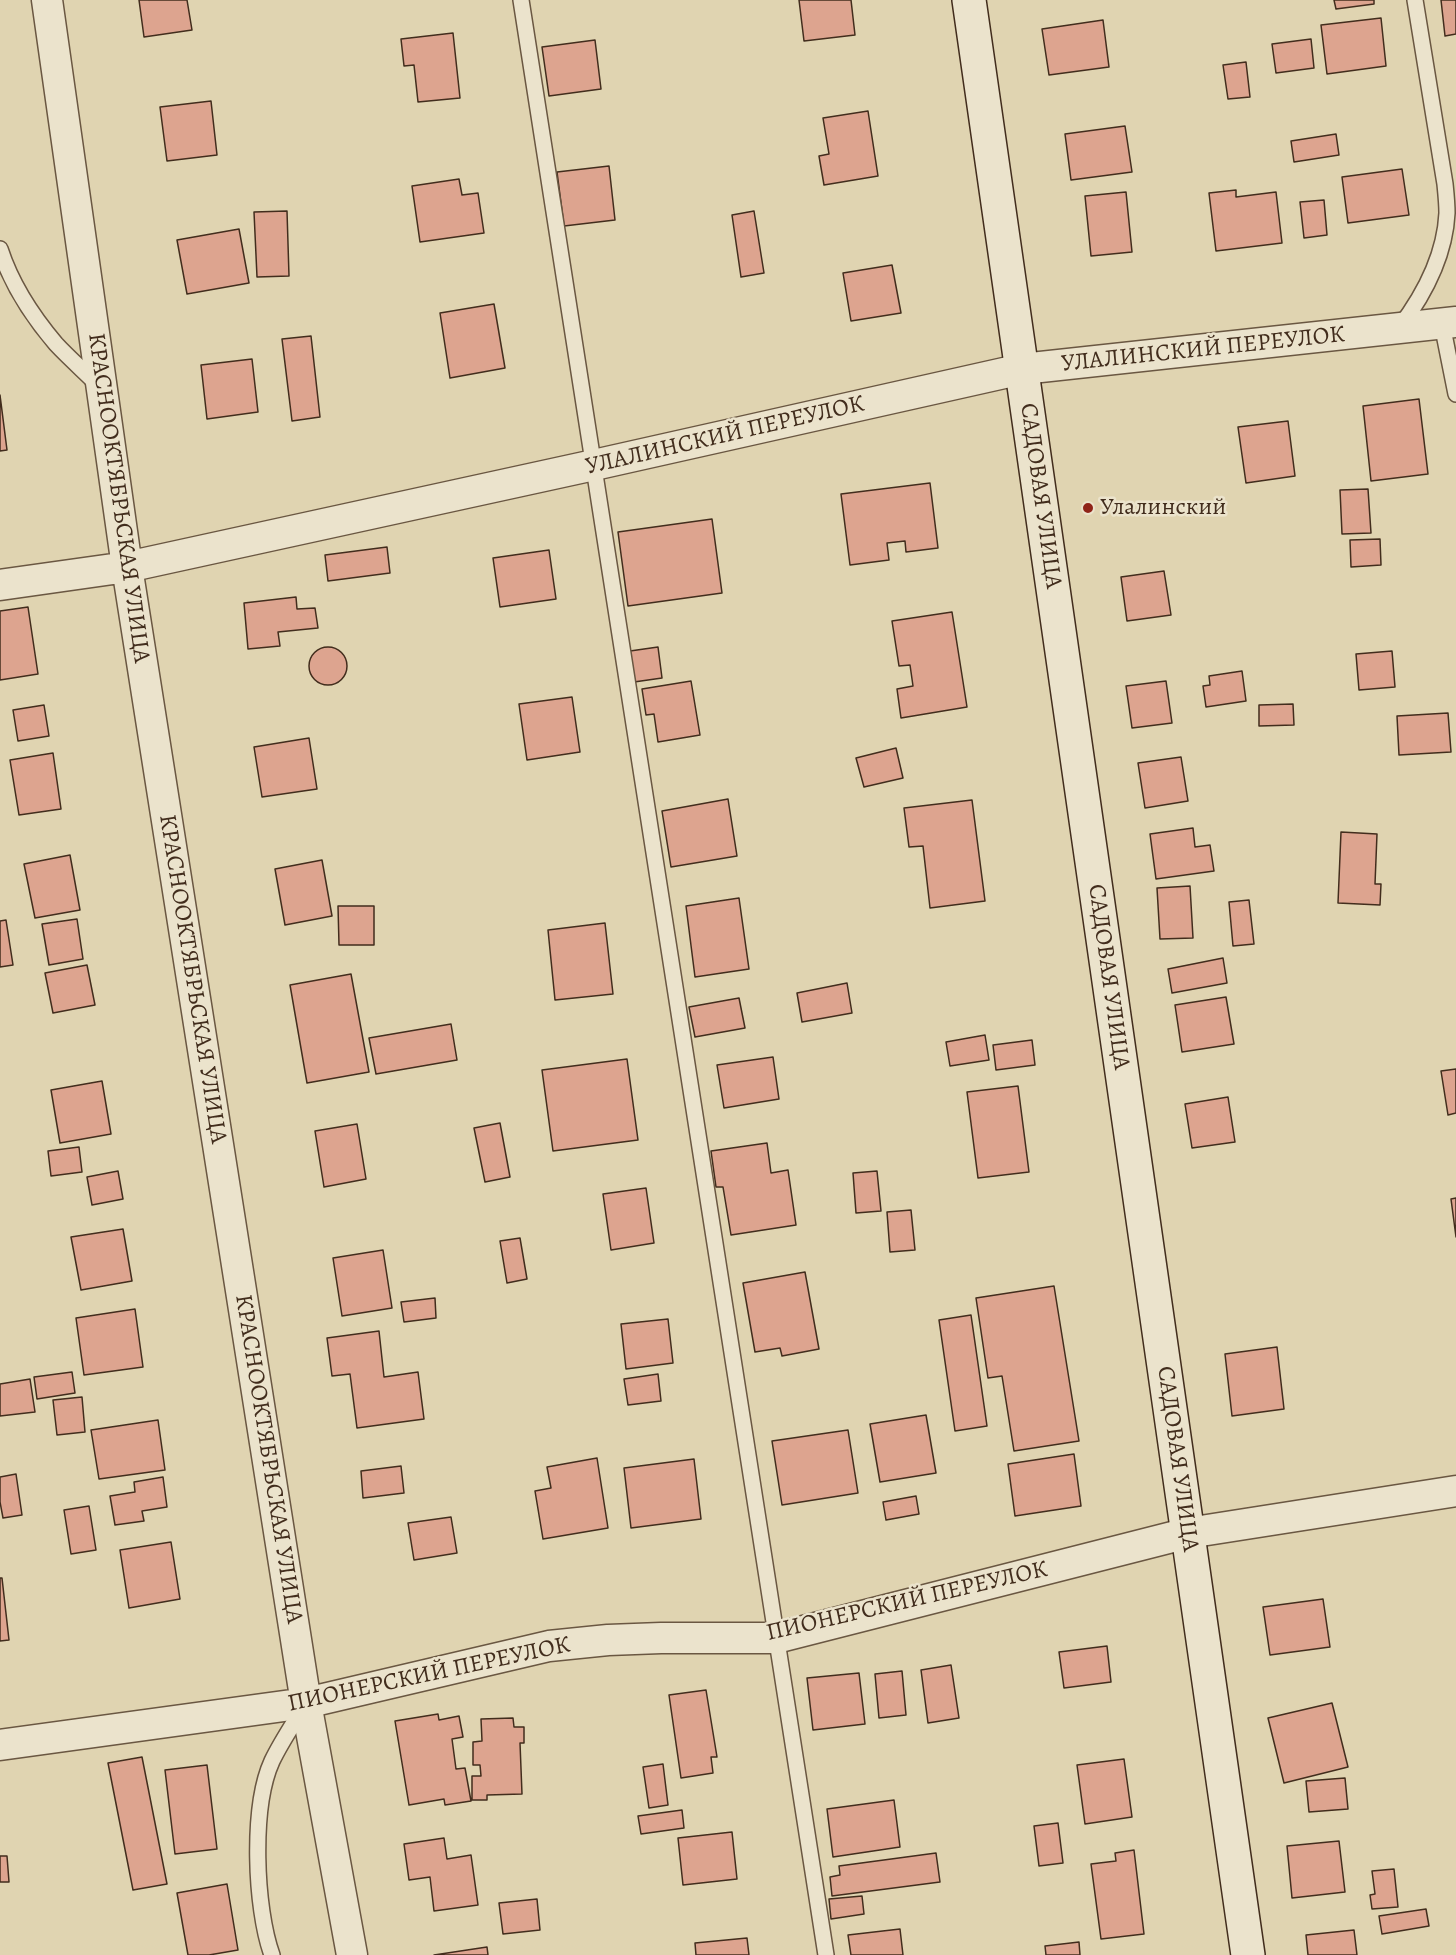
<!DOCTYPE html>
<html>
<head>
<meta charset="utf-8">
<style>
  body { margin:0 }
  canvas { display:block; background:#e0d4b1 }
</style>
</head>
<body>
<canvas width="1456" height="1955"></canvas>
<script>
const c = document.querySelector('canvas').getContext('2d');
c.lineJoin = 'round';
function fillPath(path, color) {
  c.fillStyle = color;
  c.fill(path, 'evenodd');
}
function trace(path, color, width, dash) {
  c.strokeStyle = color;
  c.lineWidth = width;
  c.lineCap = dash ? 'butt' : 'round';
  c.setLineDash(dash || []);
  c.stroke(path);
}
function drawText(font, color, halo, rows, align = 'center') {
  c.font = font + ' Alegreya,serif';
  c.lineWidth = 5;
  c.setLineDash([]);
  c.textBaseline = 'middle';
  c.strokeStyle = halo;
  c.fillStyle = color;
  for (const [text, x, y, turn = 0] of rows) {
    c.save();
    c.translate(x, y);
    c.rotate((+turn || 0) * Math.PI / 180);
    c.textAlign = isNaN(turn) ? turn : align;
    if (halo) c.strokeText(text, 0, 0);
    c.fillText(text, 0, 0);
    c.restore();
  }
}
const building = new Path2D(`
  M 139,0 L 187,0 L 192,30 L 144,37 Z
  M 799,0 L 851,0 L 855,35 L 804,41 Z
  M 1334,0 L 1374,0 L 1374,4 L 1336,9 Z
  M 1441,0 L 1456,0 L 1456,34 L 1445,36 Z
  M 1381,18 L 1386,66 L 1327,74 L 1321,25 Z
  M 1103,20 L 1109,67 L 1049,75 L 1042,29 Z
  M 453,33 L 460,98 L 418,102 L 414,65 L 404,66 L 401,39 Z
  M 1311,39 L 1314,68 L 1276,73 L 1272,44 Z
  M 595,40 L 601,89 L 549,96 L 542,47 Z
  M 1246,62 L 1250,97 L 1228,99 L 1223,65 Z
  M 211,101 L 217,155 L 167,161 L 160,107 Z
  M 868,111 L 878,176 L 824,185 L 819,156 L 829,154 L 823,118 Z
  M 1125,126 L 1132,172 L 1071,180 L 1065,134 Z
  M 1336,134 L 1339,155 L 1294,162 L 1291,141 Z
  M 609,166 L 615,220 L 564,226 L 557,172 Z
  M 1402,169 L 1409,215 L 1348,223 L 1342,177 Z
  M 459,179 L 462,195 L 478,193 L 484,233 L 420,242 L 412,186 Z
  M 1236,190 L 1236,197 L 1276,192 L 1282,243 L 1216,251 L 1209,193 Z
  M 1126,192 L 1132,252 L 1091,256 L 1085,196 Z
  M 1324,200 L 1327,235 L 1304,238 L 1300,202 Z
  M 287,211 L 289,276 L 257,277 L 254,212 Z
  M 754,211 L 764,273 L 741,277 L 732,215 Z
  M 239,229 L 249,283 L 187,294 L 177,240 Z
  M 892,265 L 901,313 L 851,321 L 843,273 Z
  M 494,304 L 505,368 L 450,378 L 440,313 Z
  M 311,336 L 320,417 L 292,421 L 282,339 Z
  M 252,359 L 258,412 L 207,419 L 201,365 Z
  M 0,395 L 7,450 L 0,451 Z
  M 1419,399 L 1428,474 L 1371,481 L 1363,406 Z
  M 1288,421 L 1295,476 L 1246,483 L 1238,427 Z
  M 930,483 L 938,548 L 906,552 L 905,541 L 887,543 L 889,560 L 850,565 L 841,494 Z
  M 1368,489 L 1371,533 L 1342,534 L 1340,490 Z
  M 712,519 L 722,593 L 628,606 L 618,532 Z
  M 1380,539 L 1381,565 L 1351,567 L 1350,540 Z
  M 387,547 L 390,573 L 328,581 L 325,555 Z
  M 549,550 L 556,599 L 500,607 L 493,558 Z
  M 1164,571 L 1171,615 L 1127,621 L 1121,577 Z
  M 296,597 L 297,609 L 315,608 L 318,628 L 278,632 L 280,646 L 248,649 L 244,603 Z
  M 28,607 L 38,674 L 0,680 L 0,611 Z
  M 952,612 L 967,707 L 901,718 L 897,689 L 913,686 L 910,665 L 899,666 L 892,621 Z
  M 658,647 L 662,678 L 634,682 L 630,651 Z
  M309 666a19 19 0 1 1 38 0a19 19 0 1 1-38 0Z
  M 1392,651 L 1395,687 L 1359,690 L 1356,654 Z
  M 1242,671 L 1246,701 L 1206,707 L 1203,686 L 1210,685 L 1209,676 Z
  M 691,681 L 700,735 L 658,742 L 654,714 L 646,715 L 642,689 Z
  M 1166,681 L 1172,723 L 1132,728 L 1126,686 Z
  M 572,697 L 580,752 L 527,760 L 519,704 Z
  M 1293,704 L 1294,725 L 1259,726 L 1259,705 Z
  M 44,705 L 49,736 L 18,741 L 13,710 Z
  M 1448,713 L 1451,752 L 1399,755 L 1397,716 Z
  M 309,738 L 317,789 L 262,797 L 254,747 Z
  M 896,748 L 903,778 L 864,787 L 856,758 Z
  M 53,753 L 61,809 L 19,815 L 10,760 Z
  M 1181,757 L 1188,801 L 1145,808 L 1138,763 Z
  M 728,799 L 737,856 L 671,867 L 662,811 Z
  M 972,800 L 985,901 L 930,908 L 923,846 L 909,847 L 904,808 Z
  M 1193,828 L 1195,847 L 1210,845 L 1214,871 L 1156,879 L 1150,834 Z
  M 1341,832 L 1377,834 L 1375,884 L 1381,884 L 1380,905 L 1338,903 Z
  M 70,855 L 80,910 L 35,918 L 24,864 Z
  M 322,860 L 332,916 L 285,925 L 275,869 Z
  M 1190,886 L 1193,938 L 1160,939 L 1157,888 Z
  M 739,898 L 749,969 L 695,977 L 686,906 Z
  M 1249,900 L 1254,944 L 1233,946 L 1229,902 Z
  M 338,906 L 374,906 L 374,945 L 339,945 Z
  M 77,919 L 83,959 L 49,965 L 42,924 Z
  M 6,920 L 13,965 L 0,967 L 0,921 Z
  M 605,923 L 613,994 L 555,1000 L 548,930 Z
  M 1223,958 L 1227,983 L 1172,993 L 1168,969 Z
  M 87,965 L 95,1005 L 53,1013 L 45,973 Z
  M 351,974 L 369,1072 L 307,1083 L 290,985 Z
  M 847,983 L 852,1013 L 802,1022 L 797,993 Z
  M 1226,997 L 1234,1044 L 1182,1052 L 1175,1005 Z
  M 739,998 L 745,1028 L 695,1037 L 689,1007 Z
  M 451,1024 L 457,1060 L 376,1074 L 369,1038 Z
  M 985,1035 L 989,1060 L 950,1066 L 946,1042 Z
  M 1032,1040 L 1035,1065 L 996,1070 L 993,1045 Z
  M 773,1057 L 779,1099 L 724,1108 L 717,1065 Z
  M 627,1059 L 638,1140 L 553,1151 L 542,1070 Z
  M 1456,1069 L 1456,1113 L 1448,1115 L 1441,1071 Z
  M 102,1081 L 111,1134 L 60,1143 L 51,1090 Z
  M 1018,1086 L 1029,1172 L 978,1178 L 967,1092 Z
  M 1228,1097 L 1235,1142 L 1192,1148 L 1185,1104 Z
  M 500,1123 L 510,1177 L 485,1182 L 474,1128 Z
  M 357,1124 L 366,1179 L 324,1187 L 315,1131 Z
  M 767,1143 L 771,1173 L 788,1170 L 796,1225 L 731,1235 L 723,1187 L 716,1187 L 711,1151 Z
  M 79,1147 L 82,1172 L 51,1176 L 48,1151 Z
  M 118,1171 L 123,1199 L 92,1205 L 87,1177 Z
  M 877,1171 L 881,1211 L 856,1213 L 853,1173 Z
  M 646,1188 L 654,1243 L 611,1250 L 603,1194 Z
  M 1456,1198 L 1456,1237 L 1451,1199 Z
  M 911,1210 L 915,1250 L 890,1252 L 887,1212 Z
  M 123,1229 L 132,1281 L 81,1290 L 71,1237 Z
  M 520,1238 L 527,1279 L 507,1283 L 500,1241 Z
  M 383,1250 L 392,1308 L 342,1316 L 333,1258 Z
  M 805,1272 L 819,1349 L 782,1356 L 780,1348 L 755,1352 L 743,1283 Z
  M 1054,1286 L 1079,1441 L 1014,1451 L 1002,1376 L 988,1378 L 976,1298 Z
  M 435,1298 L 436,1318 L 404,1322 L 401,1302 Z
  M 135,1309 L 143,1367 L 84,1375 L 76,1318 Z
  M 971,1315 L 987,1426 L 955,1431 L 939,1320 Z
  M 668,1319 L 673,1363 L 626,1369 L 621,1324 Z
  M 379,1331 L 384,1377 L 418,1372 L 424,1419 L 357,1428 L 350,1374 L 332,1376 L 327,1338 Z
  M 1277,1347 L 1284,1409 L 1232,1416 L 1225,1354 Z
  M 72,1372 L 75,1393 L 37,1399 L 34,1377 Z
  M 658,1374 L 661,1401 L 628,1405 L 624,1379 Z
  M 30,1379 L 35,1412 L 0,1416 L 0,1384 Z
  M 82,1397 L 85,1432 L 57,1435 L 53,1400 Z
  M 926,1415 L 936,1473 L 880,1482 L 870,1424 Z
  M 158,1420 L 165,1470 L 99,1479 L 91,1430 Z
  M 848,1430 L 858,1493 L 782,1505 L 772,1441 Z
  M 1074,1454 L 1081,1506 L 1015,1516 L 1008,1464 Z
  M 597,1458 L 608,1528 L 543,1539 L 535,1491 L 551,1488 L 547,1467 Z
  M 694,1459 L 701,1519 L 631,1528 L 624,1468 Z
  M 401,1466 L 404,1493 L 363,1498 L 361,1471 Z
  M 16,1474 L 22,1515 L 3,1518 L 0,1502 L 0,1477 Z
  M 163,1477 L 167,1507 L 142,1511 L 144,1521 L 115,1525 L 110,1496 L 135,1492 L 134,1482 Z
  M 916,1496 L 919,1514 L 886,1520 L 883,1502 Z
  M 89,1506 L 96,1550 L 71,1554 L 64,1510 Z
  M 451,1517 L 457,1553 L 414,1560 L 408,1523 Z
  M 171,1542 L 180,1599 L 129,1608 L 120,1550 Z
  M 0,1578 L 2,1578 L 9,1640 L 0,1641 Z
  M 1323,1599 L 1330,1647 L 1270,1655 L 1263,1607 Z
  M 1107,1646 L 1111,1682 L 1064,1688 L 1059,1652 Z
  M 951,1665 L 959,1718 L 928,1723 L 921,1670 Z
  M 902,1671 L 906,1715 L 879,1718 L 875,1674 Z
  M 859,1673 L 865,1724 L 813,1730 L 807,1678 Z
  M 706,1690 L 717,1757 L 711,1757 L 713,1773 L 681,1778 L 669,1695 Z
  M 1332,1703 L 1348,1767 L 1284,1783 L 1268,1718 Z
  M 438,1714 L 439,1720 L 459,1716 L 463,1737 L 452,1739 L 456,1769 L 465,1768 L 471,1801 L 445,1805 L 444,1799 L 409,1805 L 395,1721 Z
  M 513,1718 L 514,1727 L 524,1727 L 524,1743 L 520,1743 L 522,1794 L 487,1795 L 487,1800 L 472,1800 L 472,1776 L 481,1776 L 480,1765 L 473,1765 L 473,1742 L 482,1741 L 481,1719 Z
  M 142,1757 L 167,1884 L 133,1890 L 108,1763 Z
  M 1124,1759 L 1132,1817 L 1085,1824 L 1077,1765 Z
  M 663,1764 L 668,1805 L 649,1808 L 643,1767 Z
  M 207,1765 L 217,1849 L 175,1854 L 165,1770 Z
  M 1345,1778 L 1348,1809 L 1309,1812 L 1306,1781 Z
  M 894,1800 L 900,1847 L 833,1857 L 827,1809 Z
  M 682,1810 L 684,1828 L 641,1834 L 638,1816 Z
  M 1058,1823 L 1063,1863 L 1039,1866 L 1034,1826 Z
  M 732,1832 L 737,1879 L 683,1885 L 678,1838 Z
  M 444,1838 L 447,1859 L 471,1855 L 478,1905 L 434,1911 L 430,1877 L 409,1880 L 404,1844 Z
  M 1339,1841 L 1345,1892 L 1292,1898 L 1287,1846 Z
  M 1134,1850 L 1144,1934 L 1101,1939 L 1091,1864 L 1116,1861 L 1115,1853 Z
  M 936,1853 L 940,1882 L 832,1896 L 830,1877 L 840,1875 L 839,1866 Z
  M 0,1856 L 7,1856 L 9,1882 L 0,1882 Z
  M 1394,1869 L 1398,1907 L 1372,1909 L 1370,1895 L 1375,1894 L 1372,1871 Z
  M 227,1884 L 238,1950 L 209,1955 L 188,1955 L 177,1893 Z
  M 862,1896 L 864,1914 L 831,1919 L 829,1899 Z
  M 537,1899 L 540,1930 L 503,1934 L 499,1903 Z
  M 1426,1909 L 1429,1926 L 1382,1934 L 1379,1916 Z
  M 900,1929 L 903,1955 L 851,1955 L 848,1935 Z
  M 1354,1930 L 1357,1955 L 1308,1955 L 1306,1935 Z
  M 747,1938 L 749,1955 L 696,1955 L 695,1943 Z
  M 1079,1942 L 1080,1955 L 1046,1955 L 1045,1946 Z
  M 487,1947 L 488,1955 L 434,1955 Z`);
const lane = new Path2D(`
  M 521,0 L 826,1955
  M 0,249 C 11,283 33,317 56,344 C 69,358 85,372 99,386
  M 1442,324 L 1456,394
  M 1399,328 C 1424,295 1445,255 1447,213 C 1447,203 1446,194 1445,184 L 1415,0
  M 272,1955 C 255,1908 251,1807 272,1761 C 281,1742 294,1723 305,1705`);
const street = new Path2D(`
  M 47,0 L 127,567 L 306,1703 L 352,1955
  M 0,585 L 127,567 L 594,465 L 1022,369 L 1456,322
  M 0,1745 L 306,1703 L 549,1646 L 608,1640 L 661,1638 L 776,1638 L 1188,1533 L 1456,1491`);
const secondary = new Path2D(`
  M 969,0 L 1248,1955`);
const markers = [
  [1088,508,6,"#8f2418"]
];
const streetNames = [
  ["УЛАЛИНСКИЙ ПЕРЕУЛОК",1203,350,-6],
  ["УЛАЛИНСКИЙ ПЕРЕУЛОК",725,436,-13],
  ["САДОВАЯ УЛИЦА",1040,496,82],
  ["КРАСНООКТЯБРЬСКАЯ УЛИЦА",118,498,82],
  ["САДОВАЯ УЛИЦА",1108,977,82],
  ["КРАСНООКТЯБРЬСКАЯ УЛИЦА",192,979,81],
  ["КРАСНООКТЯБРЬСКАЯ УЛИЦА",268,1459,81],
  ["САДОВАЯ УЛИЦА",1177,1459,82],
  ["ПИОНЕРСКИЙ ПЕРЕУЛОК",907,1602,-13],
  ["ПИОНЕРСКИЙ ПЕРЕУЛОК",429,1675,-12]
];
const poiNames = [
  ["Улалинский",1100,508]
];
fillPath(building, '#dda48f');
trace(building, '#422d1d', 1.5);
trace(lane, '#6a5742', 18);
trace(street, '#6a5742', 33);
trace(secondary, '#422d1d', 36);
trace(lane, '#ebe3cc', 15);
trace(street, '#ebe3cc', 30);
trace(secondary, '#ebe3cc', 33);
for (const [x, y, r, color] of markers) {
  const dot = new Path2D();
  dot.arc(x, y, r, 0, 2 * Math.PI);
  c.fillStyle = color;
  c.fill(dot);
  trace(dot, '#ebe3cc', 2);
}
drawText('24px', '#422d1d', '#ebe3cc', streetNames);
drawText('24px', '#422d1d', '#ebe3cc', poiNames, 'left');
</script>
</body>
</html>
